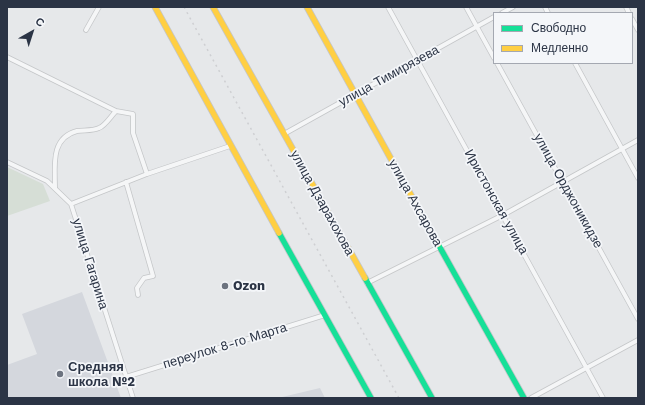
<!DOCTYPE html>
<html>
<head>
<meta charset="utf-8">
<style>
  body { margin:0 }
  #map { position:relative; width:645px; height:405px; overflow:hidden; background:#e6e8ea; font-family:"Work Sans",sans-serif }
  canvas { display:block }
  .frame { position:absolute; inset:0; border:8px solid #2b3445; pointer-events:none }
  .legend { position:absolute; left:493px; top:12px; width:140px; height:52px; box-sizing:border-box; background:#f4f6f9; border:1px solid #a4a8b1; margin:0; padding:5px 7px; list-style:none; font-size:12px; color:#2b3445 }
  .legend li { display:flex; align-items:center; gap:8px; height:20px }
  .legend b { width:20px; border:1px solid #a4a8b1 }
  .north { position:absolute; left:12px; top:12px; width:40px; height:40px; -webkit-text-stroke:3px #f4f6f9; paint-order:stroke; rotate:39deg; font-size:11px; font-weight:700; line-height:16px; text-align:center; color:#2b3445 }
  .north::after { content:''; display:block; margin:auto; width:14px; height:18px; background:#2b3445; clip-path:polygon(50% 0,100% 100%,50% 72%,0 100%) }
</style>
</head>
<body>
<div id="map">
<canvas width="645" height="405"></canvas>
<div class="frame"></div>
<ul class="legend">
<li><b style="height:5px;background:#16e098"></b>Свободно</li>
<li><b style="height:5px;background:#ffcf43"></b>Медленно</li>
</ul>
<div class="north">С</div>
</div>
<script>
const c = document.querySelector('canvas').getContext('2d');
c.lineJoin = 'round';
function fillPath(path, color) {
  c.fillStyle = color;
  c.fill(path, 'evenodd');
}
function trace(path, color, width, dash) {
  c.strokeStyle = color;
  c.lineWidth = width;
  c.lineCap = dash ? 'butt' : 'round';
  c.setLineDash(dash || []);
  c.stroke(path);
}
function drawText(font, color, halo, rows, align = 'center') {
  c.font = font + ' "Work Sans",sans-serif';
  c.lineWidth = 3.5;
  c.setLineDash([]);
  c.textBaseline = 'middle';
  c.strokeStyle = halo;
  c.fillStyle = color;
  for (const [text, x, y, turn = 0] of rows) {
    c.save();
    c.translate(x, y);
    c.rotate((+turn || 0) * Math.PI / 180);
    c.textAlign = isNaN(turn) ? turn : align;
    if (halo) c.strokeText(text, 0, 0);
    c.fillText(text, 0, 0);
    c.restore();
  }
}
const built = new Path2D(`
  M 82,292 L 121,398 L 7,398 L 7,365 L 37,354 L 22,314 Z
  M 320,388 L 325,398 L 278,398 Z`);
const green = new Path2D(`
  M 7,167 L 43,184 L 50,201 L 7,216 Z`);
const street = new Path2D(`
  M 388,7 L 603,398
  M 466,7 L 494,58
  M 545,7 L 548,13
  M 626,7 L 629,13
  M 502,13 L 513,7
  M 632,19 L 638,30
  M 86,30 L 99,7
  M 7,57 L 116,111 L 133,114 L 133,133 L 147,174
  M 497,63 L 638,319
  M 575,63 L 638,178
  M 284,134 L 494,17
  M 7,162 L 47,181 L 71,204 L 133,398
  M 126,182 L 153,276 L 144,278 L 137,288 L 138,295
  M 55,188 C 55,166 50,138 77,131 C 84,130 93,131 99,128 C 105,126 111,116 116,111
  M 71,204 L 147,174 L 230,146
  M 367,283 L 503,215 L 638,140
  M 126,377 L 325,315
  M 531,398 L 638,340`);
const fast = new Path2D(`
  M 279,233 L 371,398
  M 438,244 L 524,398
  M 365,278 L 432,398`);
const slow = new Path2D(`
  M 155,7 L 279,233
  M 213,7 L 365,278
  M 307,7 L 438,244`);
const rail = new Path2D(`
  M 184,7 L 399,398`);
const markers = [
  [225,286,4,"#6c737f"],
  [60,374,4,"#6c737f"]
];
const streetNames = [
  ["улица Тимирязева",389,76,-29],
  ["улица Орджоникидзе",568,191,61],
  ["Иристонская улица",496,202,61],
  ["улица Дзарахохова",322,203,61],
  ["улица Ахсарова",415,203,61],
  ["улица Гагарина",90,264,73],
  ["переулок 8-го Марта",225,346,-17]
];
const poiNames = [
  ["Ozon",233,286],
  ["Средняя",68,367],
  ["школа №2",68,382]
];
fillPath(built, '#d4d7dd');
fillPath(green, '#d6ded6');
trace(street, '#c4c6c8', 5.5);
trace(fast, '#c4c6c8', 7);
trace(slow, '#c4c6c8', 7);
trace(street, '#f5f6f7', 4);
trace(fast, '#16e098', 5.5);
trace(slow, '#ffcf43', 5.5);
trace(rail, '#cecfd2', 1.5, [2, 4]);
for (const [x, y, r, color] of markers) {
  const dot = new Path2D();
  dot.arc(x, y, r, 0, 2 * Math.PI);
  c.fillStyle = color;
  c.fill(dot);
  trace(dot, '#f4f6f9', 1.5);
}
drawText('13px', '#2b3445', '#f4f6f9', streetNames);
drawText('bold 13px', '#2b3445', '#f4f6f9', poiNames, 'left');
</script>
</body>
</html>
